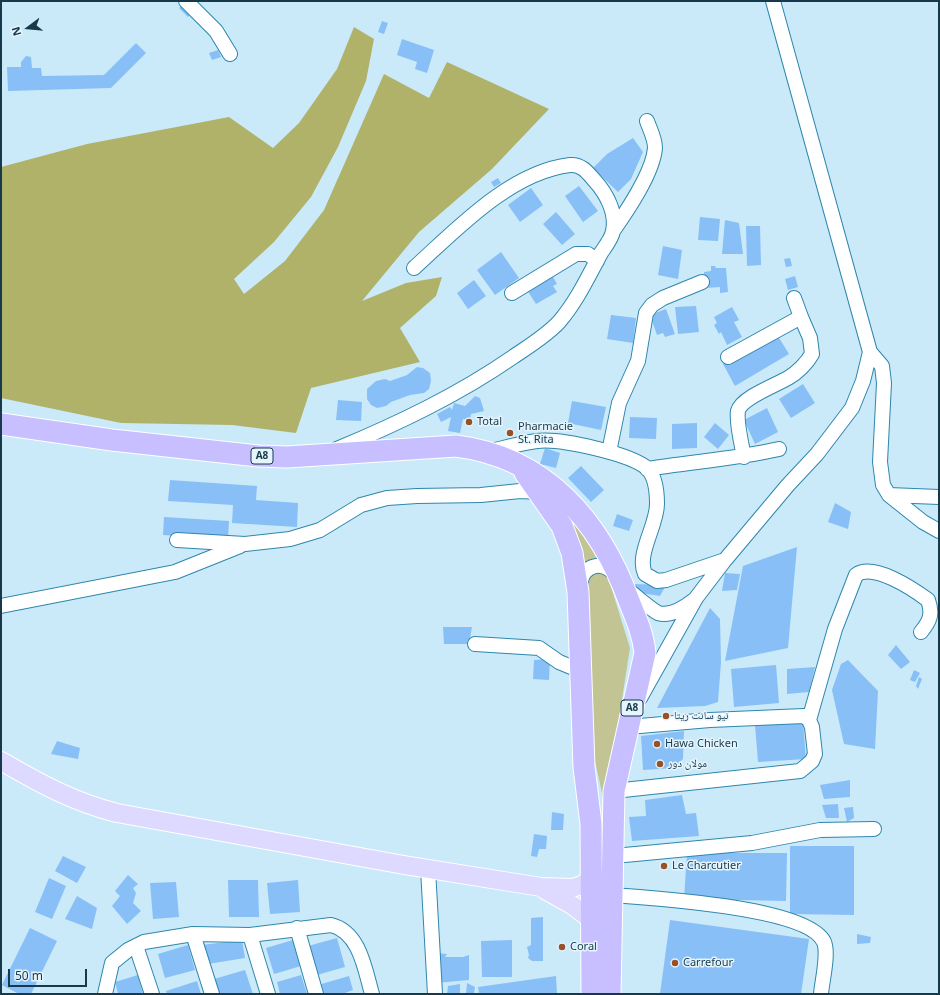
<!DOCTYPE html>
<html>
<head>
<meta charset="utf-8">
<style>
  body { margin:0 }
  #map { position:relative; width:940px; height:995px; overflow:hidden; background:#caeafa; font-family:"Noto Sans",sans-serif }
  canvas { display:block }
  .frame { position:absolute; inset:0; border:2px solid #163a4a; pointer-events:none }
  .north { position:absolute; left:8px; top:8px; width:40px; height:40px; -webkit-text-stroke:3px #e5f4fd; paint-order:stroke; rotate:254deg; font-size:11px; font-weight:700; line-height:16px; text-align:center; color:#163a4a }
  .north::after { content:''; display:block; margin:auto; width:14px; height:18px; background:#163a4a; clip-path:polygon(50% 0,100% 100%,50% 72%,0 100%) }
  .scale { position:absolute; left:8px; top:969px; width:79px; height:18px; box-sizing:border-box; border:2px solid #163a4a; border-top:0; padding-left:5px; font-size:12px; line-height:14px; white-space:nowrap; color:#163a4a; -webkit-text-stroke:3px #e5f4fd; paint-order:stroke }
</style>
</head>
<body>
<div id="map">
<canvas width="940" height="995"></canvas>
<div class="frame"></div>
<div class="north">N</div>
<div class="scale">50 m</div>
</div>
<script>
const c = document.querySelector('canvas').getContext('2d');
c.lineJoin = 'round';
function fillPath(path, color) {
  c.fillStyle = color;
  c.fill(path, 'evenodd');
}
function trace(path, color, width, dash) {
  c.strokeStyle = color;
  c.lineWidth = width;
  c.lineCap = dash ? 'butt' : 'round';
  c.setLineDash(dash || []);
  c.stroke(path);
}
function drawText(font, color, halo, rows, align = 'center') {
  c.font = font + ' "Noto Sans","Noto Naskh Arabic",sans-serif';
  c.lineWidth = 3;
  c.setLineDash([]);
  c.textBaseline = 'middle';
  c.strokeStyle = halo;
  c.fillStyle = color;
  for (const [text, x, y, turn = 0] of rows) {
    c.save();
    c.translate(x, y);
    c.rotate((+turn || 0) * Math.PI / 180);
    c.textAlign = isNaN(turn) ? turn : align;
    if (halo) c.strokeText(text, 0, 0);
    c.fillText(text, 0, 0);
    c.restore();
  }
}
const green = new Path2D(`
  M 550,490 L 605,560 C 594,558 588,559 580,566 Z
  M 598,571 L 608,577 L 630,648 L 605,807 L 592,747 L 588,578 Z`);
const forest = new Path2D(`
  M 354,27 L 374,39 L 366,81 L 338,147 L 311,197 L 274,242 L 234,279 L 244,294 L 285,261 L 324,210 L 384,74 L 429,98 L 447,62 L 549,109 L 492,169 L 419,232 L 362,301 L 406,283 L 442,277 L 436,296 L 400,328 L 420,362 L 311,388 L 296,433 L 232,425 L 121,423 L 1,398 L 1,167 L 87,144 L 229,117 L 273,148 L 299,123 L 337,69 Z`);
const building = new Path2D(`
  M 184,3 L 193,11 L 188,17 L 179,8 Z
  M 382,21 L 388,23 L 384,34 L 378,32 Z
  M 402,39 L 434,50 L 427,73 L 415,69 L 417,62 L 397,55 Z
  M 136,43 L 146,53 L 111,88 L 8,91 L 7,67 L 21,67 L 21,62 L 26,56 L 31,57 L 32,68 L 41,68 L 42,76 L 104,75 Z
  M 218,50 L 221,57 L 212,60 L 209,53 Z
  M 633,138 L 643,152 L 631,179 L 618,192 L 593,168 L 607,154 Z
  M 498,178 L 501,183 L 494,187 L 491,182 Z
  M 579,186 L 598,211 L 583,222 L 565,196 Z
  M 531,188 L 543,205 L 520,222 L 508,205 Z
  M 556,212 L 575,234 L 562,245 L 543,224 Z
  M 700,217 L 720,219 L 718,241 L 698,240 Z
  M 725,220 L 739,223 L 743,254 L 722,254 Z
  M 746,226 L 760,226 L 761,265 L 747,266 Z
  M 663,246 L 682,250 L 678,279 L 658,275 Z
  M 501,252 L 519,278 L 495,295 L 477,270 Z
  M 790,258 L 792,266 L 786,267 L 784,259 Z
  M 711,266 L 715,266 L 716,268 L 726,268 L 728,292 L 720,293 L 720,287 L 705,288 L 704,272 L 711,271 Z
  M 552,275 L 557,284 L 553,286 L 557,292 L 536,304 L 527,290 Z
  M 795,276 L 798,287 L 788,290 L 785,279 Z
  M 474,280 L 486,296 L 468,309 L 457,293 Z
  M 696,306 L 699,332 L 678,334 L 675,307 Z
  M 732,307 L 739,320 L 734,322 L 742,337 L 727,345 L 721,332 L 719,334 L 714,325 L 717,323 L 714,317 Z
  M 666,309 L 675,334 L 665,337 L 663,333 L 657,335 L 650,315 Z
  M 611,315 L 636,318 L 633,343 L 607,339 Z
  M 776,333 L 789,354 L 735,386 L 723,364 Z
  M 417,367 L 423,368 L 430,373 L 431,381 L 429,389 L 424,393 L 410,395 L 391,402 L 386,406 L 377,408 L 371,405 L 367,399 L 367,389 L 376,381 L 385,379 L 390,381 L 407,375 Z
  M 803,384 L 815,403 L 791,418 L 779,399 Z
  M 475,396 L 480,398 L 484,411 L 471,414 L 470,420 L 463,419 L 460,433 L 448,431 L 451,417 L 441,422 L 437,414 L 450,407 L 452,410 L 454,403 L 465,406 Z
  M 338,400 L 362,402 L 361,421 L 336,420 Z
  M 572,401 L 606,407 L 601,430 L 568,423 Z
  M 767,408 L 778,432 L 755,444 L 744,420 Z
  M 630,417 L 657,418 L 656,439 L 629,438 Z
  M 697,423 L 697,448 L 672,449 L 672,424 Z
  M 715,423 L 729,435 L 718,449 L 704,437 Z
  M 545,448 L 560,453 L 556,468 L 540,464 Z
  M 581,466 L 604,490 L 591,502 L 568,478 Z
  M 170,480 L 257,486 L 256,500 L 298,503 L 297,527 L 232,523 L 233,505 L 168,501 Z
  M 835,503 L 851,512 L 848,529 L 828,522 Z
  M 617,514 L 633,520 L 629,531 L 613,526 Z
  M 164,517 L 229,521 L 228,539 L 163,535 Z
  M 797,547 L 788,648 L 725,661 L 743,566 Z
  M 725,573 L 740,574 L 737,590 L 722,591 Z
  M 634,584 L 666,585 L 660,596 L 641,593 L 634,588 Z
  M 710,608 L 720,619 L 721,662 L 718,702 L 705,706 L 657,708 Z
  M 443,627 L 472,627 L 469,644 L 444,644 Z
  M 896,645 L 910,662 L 901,669 L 888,655 Z
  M 550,659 L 549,680 L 533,679 L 534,660 Z
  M 848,660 L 878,691 L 875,749 L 844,744 L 832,690 L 841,664 Z
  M 776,665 L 779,703 L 734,707 L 731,669 Z
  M 815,667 L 809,692 L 787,694 L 787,669 Z
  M 914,670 L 920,673 L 915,682 L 910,680 Z
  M 919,677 L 922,679 L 918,689 L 916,686 Z
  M 803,722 L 806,759 L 758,762 L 755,725 Z
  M 684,731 L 683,759 L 674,768 L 643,770 L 641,736 Z
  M 57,741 L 80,748 L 78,759 L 51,754 Z
  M 850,780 L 850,797 L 824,799 L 820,785 Z
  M 682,795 L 686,814 L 696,813 L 699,836 L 632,841 L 629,817 L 646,816 L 645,800 Z
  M 838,804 L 839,818 L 826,818 L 822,805 Z
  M 853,807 L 854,818 L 847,822 L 844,808 Z
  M 552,812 L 564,814 L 563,830 L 551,830 Z
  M 534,834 L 547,836 L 546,849 L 539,849 L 537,857 L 531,856 Z
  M 790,846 L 854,846 L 854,915 L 790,914 Z
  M 687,853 L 787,853 L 786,901 L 684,899 Z
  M 63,856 L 86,867 L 77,883 L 55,871 Z
  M 128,875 L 138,884 L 133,888 L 136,893 L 133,903 L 141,911 L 127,924 L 112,906 L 120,896 L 115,891 Z
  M 49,878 L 66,886 L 52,919 L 35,912 Z
  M 228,880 L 258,880 L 259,917 L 229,917 Z
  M 298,880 L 300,912 L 270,914 L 267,883 Z
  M 176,882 L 179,917 L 153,919 L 150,883 Z
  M 77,896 L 97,908 L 92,929 L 65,919 Z
  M 543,917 L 543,961 L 532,961 L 528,958 L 529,955 L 527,947 L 531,945 L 531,918 Z
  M 670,920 L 809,939 L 801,994 L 660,994 Z
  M 30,928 L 57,941 L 31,994 L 19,994 L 2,985 Z
  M 857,934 L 871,937 L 870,943 L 857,944 Z
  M 337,938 L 345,967 L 317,975 L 308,946 Z
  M 242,940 L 245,958 L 208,964 L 202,945 Z
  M 293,940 L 301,966 L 274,974 L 266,948 Z
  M 512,940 L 512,977 L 482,977 L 481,941 Z
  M 188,945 L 195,970 L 165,978 L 158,954 Z
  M 435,953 L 447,954 L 445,957 L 463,957 L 469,955 L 469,980 L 436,983 Z
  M 245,970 L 253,994 L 218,994 L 214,979 Z
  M 138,975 L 143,994 L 118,994 L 115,982 Z
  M 301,975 L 307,994 L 280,994 L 277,982 Z
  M 349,976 L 353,990 L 342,994 L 321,994 L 318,985 Z
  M 556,976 L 557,994 L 479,994 L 478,987 Z
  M 197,981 L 201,994 L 167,994 L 166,991 Z
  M 467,983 L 475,987 L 474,994 L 466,994 Z
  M 460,984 L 460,994 L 447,994 L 448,986 Z`);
const minor = new Path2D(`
  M 186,1 L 216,31 L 230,54
  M 613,231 C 627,211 653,173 655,148 C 655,138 650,130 647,121
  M 512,293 L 576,254 L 588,254 L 597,261
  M 794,298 L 801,317
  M 870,352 L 882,366 L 884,383 L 880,462 L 883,485 L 889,495 L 923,522 L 939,531
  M 728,357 L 801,317 L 810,338 L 812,354 C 807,363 797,373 788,378 C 776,385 741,398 738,411 C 736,422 742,446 744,457
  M 337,449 C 399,423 458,395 513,357 C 529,346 546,336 559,322 C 577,301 588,277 601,253 C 605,247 612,238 613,231 C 617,213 606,193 595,181 C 588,173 582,164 570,165 C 510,172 456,230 414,268
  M 487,452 C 504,448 521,443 537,441 C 560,438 632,454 648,469 C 656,478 657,492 657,504 C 657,526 636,554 645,574 L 657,581 L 666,580 L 725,560
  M 609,452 L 619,403 L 638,361 L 646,313 L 652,305 L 663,298 L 702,282
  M 647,469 C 691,462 735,459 779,449
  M 889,495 L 939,497
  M 177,540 L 245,544 L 290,539 L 320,530 L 361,505 L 387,498 L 417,496 L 481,495 L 520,491 L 539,492
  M 579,590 C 580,585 581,579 583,575 C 589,565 601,563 610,570 C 616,574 619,581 624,586 C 629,591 652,610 658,613 C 671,617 685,607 694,600
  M 1,606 L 175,572 L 240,546
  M 475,644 L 539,648 L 559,662 L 581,671
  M 640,698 L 696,598 L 725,560 L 788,485 L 817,454 L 852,408 L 863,381 L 870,352 L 773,1
  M 809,720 L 835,629 L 856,575 C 873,562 913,589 928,600 C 933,614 930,621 921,632
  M 614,791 L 800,771 L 812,761 L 815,754 L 812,727 L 809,720 L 804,716 L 710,720 L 628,727
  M 614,856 L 752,843 L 820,830 L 874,829
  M 428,869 L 435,994
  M 613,895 C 652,898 808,907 824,942 C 829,954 822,981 821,994
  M 297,928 L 316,994
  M 193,934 L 212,994
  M 250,935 L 268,994
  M 136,946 L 152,994
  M 105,994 L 112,963 L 128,950 L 144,942 L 193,934 L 250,935 L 331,925 C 360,932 365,970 372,994`);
const major = new Path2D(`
  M 1,761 C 39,783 73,802 117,813 L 404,865 L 541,887 L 572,888 L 582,885 L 593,878
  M 545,890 L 572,905 L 592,920`);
const highway = new Path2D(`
  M 1,424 L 112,440 L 258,456 L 287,457 L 456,446 C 545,457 600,521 629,601 C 636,618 643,634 645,653 L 614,791 L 610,994
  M 525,473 L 562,526 L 572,553 L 578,592 L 584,767 L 591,824 L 592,994`);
const markers = [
  [469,422,4,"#965126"],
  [510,433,4,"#965126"],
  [666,716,4,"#965126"],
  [657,744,4,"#965126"],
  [660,764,4,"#965126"],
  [664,866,4,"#965126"],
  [562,947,4,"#965126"],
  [675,963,4,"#965126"]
];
const shields = [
  [262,456,22],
  [632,708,22]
];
const shieldNames = [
  ["A8",262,456],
  ["A8",632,708]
];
const poiNames = [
  ["Total",477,422],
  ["Pharmacie",518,427],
  ["St. Rita",518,440],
  ["نيو سانت ريتا",674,716],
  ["Hawa Chicken",665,744],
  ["مولان دور",668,764],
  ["Le Charcutier",672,866],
  ["Coral",570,947],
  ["Carrefour",683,963]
];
fillPath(green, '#c2c494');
fillPath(forest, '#b0b26a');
fillPath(building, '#88bff7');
trace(minor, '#2e87ac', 16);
trace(major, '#fff', 20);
trace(highway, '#fff', 23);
trace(minor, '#fff', 14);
trace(major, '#ddd9ff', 18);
trace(highway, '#c7bfff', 21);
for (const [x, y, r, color] of markers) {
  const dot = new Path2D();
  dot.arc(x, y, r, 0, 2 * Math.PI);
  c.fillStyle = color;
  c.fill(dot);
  trace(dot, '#e5f4fd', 1.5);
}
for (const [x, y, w] of shields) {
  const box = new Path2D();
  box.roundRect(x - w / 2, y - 8, w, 16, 3);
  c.fillStyle = '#e5f4fd';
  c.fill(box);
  trace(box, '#163a4a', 1);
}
drawText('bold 10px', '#163a4a', null, shieldNames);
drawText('11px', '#163a4a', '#e5f4fd', poiNames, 'left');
</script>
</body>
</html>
